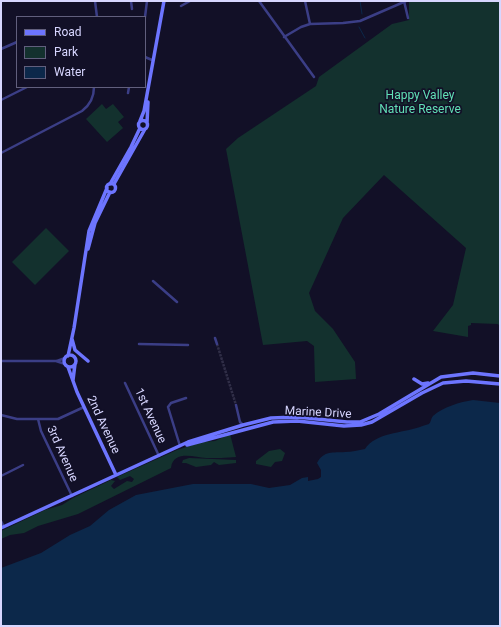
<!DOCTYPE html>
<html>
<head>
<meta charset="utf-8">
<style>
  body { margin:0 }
  #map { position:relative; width:501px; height:627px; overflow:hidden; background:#121027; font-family:Roboto,sans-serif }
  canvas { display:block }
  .frame { position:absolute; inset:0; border:2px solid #d7d6ff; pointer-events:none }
  .legend { position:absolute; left:16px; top:16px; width:130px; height:72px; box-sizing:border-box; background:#121027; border:1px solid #615f7d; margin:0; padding:5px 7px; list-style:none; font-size:12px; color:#d7d6ff }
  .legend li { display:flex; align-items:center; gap:8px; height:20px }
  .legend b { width:20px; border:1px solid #615f7d }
</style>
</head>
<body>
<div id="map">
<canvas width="501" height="627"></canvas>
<div class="frame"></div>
<ul class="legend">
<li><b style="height:5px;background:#6d75ff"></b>Road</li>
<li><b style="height:11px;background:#13312e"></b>Park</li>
<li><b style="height:11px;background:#0c284a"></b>Water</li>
</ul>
</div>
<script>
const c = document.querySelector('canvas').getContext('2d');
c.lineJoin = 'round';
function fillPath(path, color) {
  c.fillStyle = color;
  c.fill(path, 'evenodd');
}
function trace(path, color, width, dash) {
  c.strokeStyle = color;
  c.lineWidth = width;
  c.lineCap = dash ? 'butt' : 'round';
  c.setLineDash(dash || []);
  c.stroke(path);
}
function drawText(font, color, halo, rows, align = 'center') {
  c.font = font + ' Roboto,sans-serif';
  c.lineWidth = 3.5;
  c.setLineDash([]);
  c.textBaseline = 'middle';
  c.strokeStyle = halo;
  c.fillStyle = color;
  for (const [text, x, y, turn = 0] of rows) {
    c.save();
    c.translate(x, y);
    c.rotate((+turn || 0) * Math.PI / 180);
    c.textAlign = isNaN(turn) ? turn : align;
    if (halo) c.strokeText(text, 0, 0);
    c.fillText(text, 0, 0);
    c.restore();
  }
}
const green = new Path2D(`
  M 414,1 L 500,1 L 500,327 L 498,324 L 471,323 L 471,325 L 468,326 L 468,337 L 433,331 L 453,305 L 466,248 L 384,175 L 343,218 L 309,293 L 315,311 L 333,329 L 355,362 L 356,379 L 315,382 L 314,346 L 307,341 L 263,345 L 226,149 L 238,138 L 316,86 L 319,77 L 392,24 L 409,20 L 409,2 Z
  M 102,104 L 106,109 L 113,104 L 124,117 L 118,122 L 123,128 L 107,142 L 86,119 Z
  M 46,228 L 69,251 L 35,285 L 12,262 Z
  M 230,434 L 236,457 C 226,458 216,458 206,458 C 194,457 173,450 171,468 L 78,514 L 38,526 L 24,533 L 10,535 L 1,539 L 1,531 L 45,510 L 62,505 L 73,498 L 111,480 L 115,481 L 111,486 L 114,489 L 127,481 L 132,482 L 134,479 L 130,476 L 120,480 L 117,477 L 177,450 L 202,442 L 215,441 Z
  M 280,449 L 285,453 L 282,461 L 275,462 L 271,467 L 256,464 L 256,461 L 269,451 Z
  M 189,458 L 236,460 L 236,463 L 219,465 L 214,462 L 211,465 L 196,467 L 186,463 L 182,463 L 183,460 Z`);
const water = new Path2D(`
  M 473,400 L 500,403 L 500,626 L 1,626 L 1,568 L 41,553 L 70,535 L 90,526 L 109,510 L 136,495 L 193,484 L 251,484 L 269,488 L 290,485 L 302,478 L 308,477 L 308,481 L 318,479 L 321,477 L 321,470 L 317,463 C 324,450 333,453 345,452 C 352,452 358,450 365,449 C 375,433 402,433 420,427 C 422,426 426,425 429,424 C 431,422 431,418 433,416 C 443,407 460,402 473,400 Z`);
const stream = new Path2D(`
  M 360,1 L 362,14
  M 359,27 L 365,38`);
const streetTunnel = new Path2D(`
  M 217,344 L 236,405`);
const street = new Path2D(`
  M 95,1 L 97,17
  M 131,1 L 132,9
  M 259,1 L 314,77
  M 305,1 L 310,24
  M 404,1 L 408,18
  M 181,6 L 190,1
  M 145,17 L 147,1
  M 284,37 L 301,27 L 310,24 L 343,23 L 360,21 L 406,1
  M 1,49 L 17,42
  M 145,57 L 152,60
  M 128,93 L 129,87
  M 1,100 L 27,87
  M 1,153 L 82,111 C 90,105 94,97 94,87
  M 153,281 L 177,302
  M 215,338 L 217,344
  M 139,344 L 188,345
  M 1,361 L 56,361 L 65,364
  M 57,361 L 65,358
  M 125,383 L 159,456
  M 236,405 L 240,422 L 243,425
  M 1,415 L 17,419 L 58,419 L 84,407
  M 38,419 L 41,431 L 72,496
  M 180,446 L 168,407 L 171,403 L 186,398
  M 1,476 L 23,465
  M 1,521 L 4,527`);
const secondary = new Path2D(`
  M138.5 125a4.5 4.5 0 1 1 9 0a4.5 4.5 0 1 1-9 0Z
  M 140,121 L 144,111 L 164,1
  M 147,123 L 148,102
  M106.5 188a4.5 4.5 0 1 1 9 0a4.5 4.5 0 1 1-9 0Z
  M 110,184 L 131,147 L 140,128
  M 114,184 L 145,129
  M 88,249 L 95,223 L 110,192
  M 72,339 L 75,350 L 88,361
  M64 361a6 6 0 1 1 12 0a6 6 0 1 1-12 0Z
  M 68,356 L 74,328 L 89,231 L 107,188
  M 68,367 L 77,392 L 116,475
  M 414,379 L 422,384 L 428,383
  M 73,380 L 75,364
  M 187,445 L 273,422 L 297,421 L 344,426 L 361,425 L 372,422 L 422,393 L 443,383 L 466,381 L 500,384
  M 1,528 L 188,442 L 243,425 L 271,418 L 297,417 L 347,422 L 360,422 L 379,414 L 441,377 L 473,373 L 500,376`);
const parkNames = [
  ["Happy Valley",420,96],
  ["Nature Reserve",420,110]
];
const streetNames = [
  ["Marine Drive",318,413,3],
  ["1st Avenue",150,416,65],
  ["2nd Avenue",103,425,65],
  ["3rd Avenue",62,454,66]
];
fillPath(green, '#13312e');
fillPath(water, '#0c284a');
trace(stream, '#0c284a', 1);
trace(streetTunnel, '#302e47', 2.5, [2.5, 1]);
trace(street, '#3b3e86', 2.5);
trace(secondary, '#6d75ff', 3.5);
drawText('12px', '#61e0b6', '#121027', parkNames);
drawText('12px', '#d7d6ff', '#121027', streetNames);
</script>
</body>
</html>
